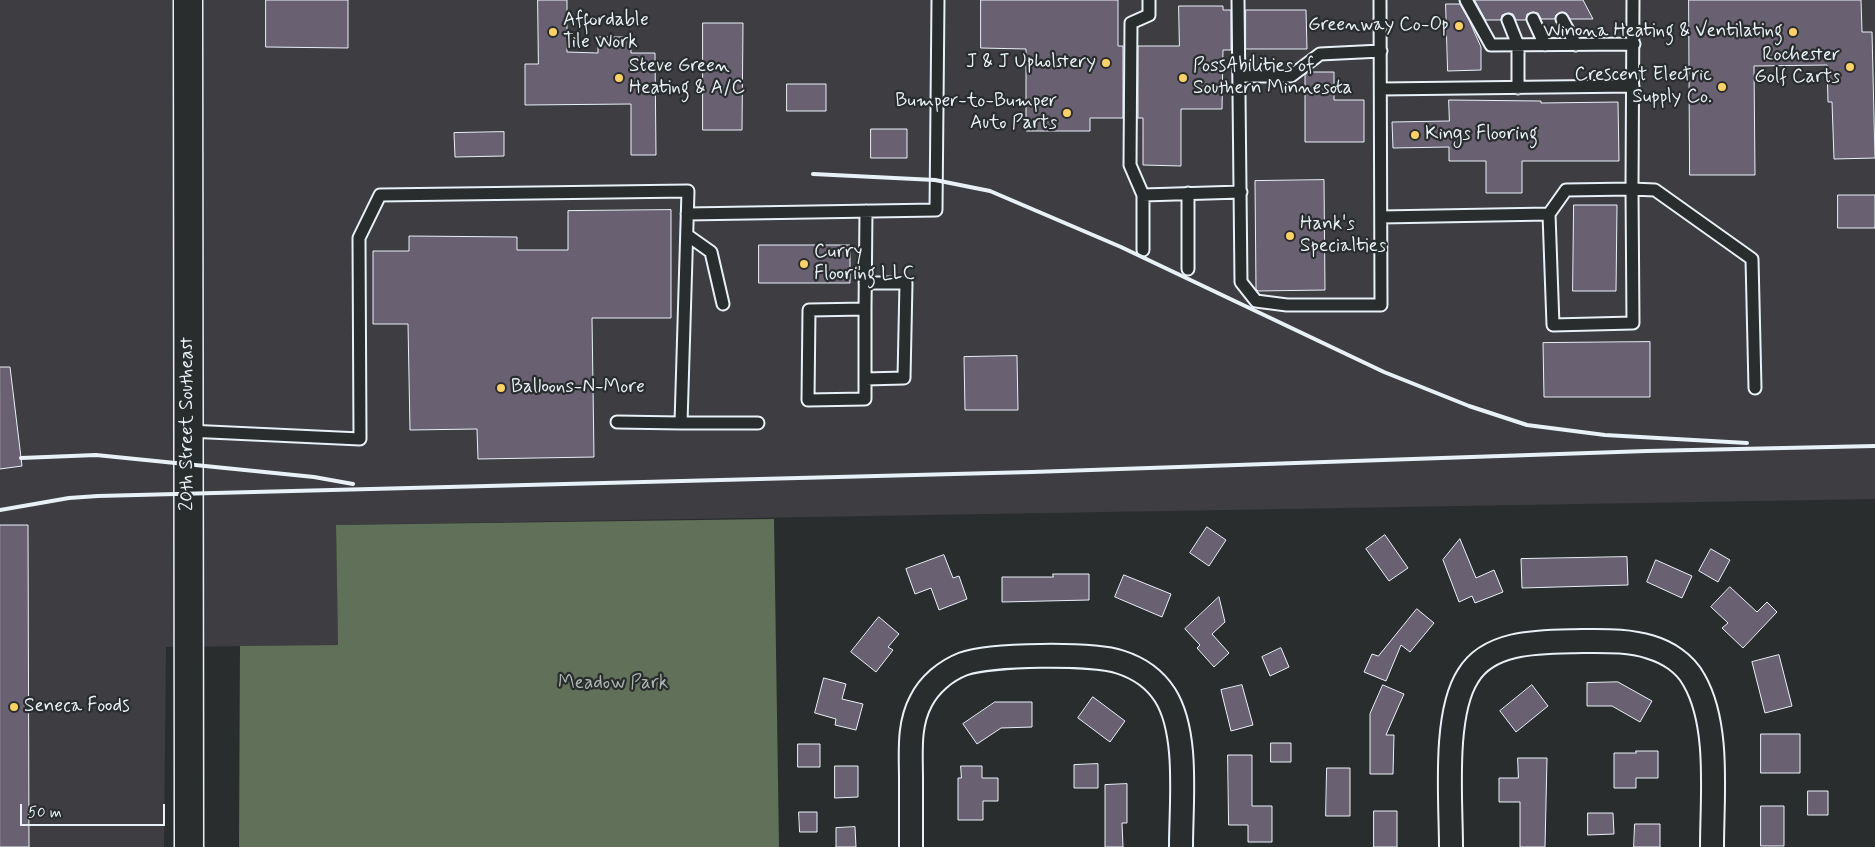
<!DOCTYPE html>
<html>
<head>
<meta charset="utf-8">
<style>
  body { margin:0 }
  #map { position:relative; width:1875px; height:847px; overflow:hidden; background:#2a2d2e; font-family:Mynerve,sans-serif }
  canvas { display:block }
  .scale { position:absolute; left:20px; top:804px; width:145px; height:22px; box-sizing:border-box; border:2px solid #e8f1f8; border-top:0; padding-left:6px; font-size:15px; line-height:18px; white-space:nowrap; color:#e8f1f8; -webkit-text-stroke:4px #2a2d2e; paint-order:stroke }
</style>
</head>
<body>
<div id="map">
<canvas width="1875" height="847"></canvas>
<div class="scale">50 m</div>
</div>
<script>
const c = document.querySelector('canvas').getContext('2d');
c.lineJoin = 'round';
function fillPath(path, color) {
  c.fillStyle = color;
  c.fill(path, 'evenodd');
}
function trace(path, color, width, dash) {
  c.strokeStyle = color;
  c.lineWidth = width;
  c.lineCap = dash ? 'butt' : 'round';
  c.setLineDash(dash || []);
  c.stroke(path);
}
function drawText(font, color, halo, rows, align = 'center') {
  c.font = font + ' Mynerve,sans-serif';
  c.lineWidth = 4.5;
  c.setLineDash([]);
  c.textBaseline = 'middle';
  c.strokeStyle = halo;
  c.fillStyle = color;
  for (const [text, x, y, turn = 0] of rows) {
    c.save();
    c.translate(x, y);
    c.rotate((+turn || 0) * Math.PI / 180);
    c.textAlign = isNaN(turn) ? turn : align;
    if (halo) c.strokeText(text, 0, 0);
    c.fillText(text, 0, 0);
    c.restore();
  }
}
const built = new Path2D(`
  M 0,0 L 1875,0 L 1875,499 L 336,525 L 338,645 L 166,647 L 164,847 L 0,847 Z`);
const green = new Path2D(`
  M 774,519 L 779,847 L 239,847 L 240,646 L 338,645 L 336,525 Z`);
const building = new Path2D(`
  M 266,0 L 348,0 L 348,48 L 266,47 Z
  M 538,0 L 567,0 L 567,52 L 598,53 L 598,37 L 631,37 L 631,53 L 655,53 L 656,155 L 631,155 L 631,104 L 525,105 L 525,64 L 538,64 Z
  M 981,0 L 1118,0 L 1118,46 L 1123,46 L 1123,118 L 1090,118 L 1090,131 L 1026,131 L 1026,49 L 981,48 Z
  M 1475,0 L 1583,0 L 1593,19 L 1570,19 L 1566,13 L 1562,12 L 1556,15 L 1555,19 L 1541,19 L 1538,13 L 1533,12 L 1527,14 L 1526,20 L 1516,20 L 1513,14 L 1509,13 L 1502,15 L 1501,20 L 1486,20 Z
  M 1689,0 L 1861,0 L 1862,32 L 1872,32 L 1875,158 L 1834,159 L 1832,102 L 1828,102 L 1827,65 L 1754,66 L 1755,175 L 1690,175 Z
  M 1446,4 L 1460,4 L 1469,20 L 1481,47 L 1481,70 L 1448,71 Z
  M 1179,6 L 1223,6 L 1223,10 L 1231,10 L 1231,50 L 1223,50 L 1222,109 L 1181,109 L 1181,166 L 1143,165 L 1143,118 L 1138,118 L 1138,46 L 1179,46 Z
  M 1246,10 L 1306,10 L 1307,49 L 1246,49 Z
  M 703,23 L 743,23 L 742,130 L 703,130 Z
  M 1309,72 L 1334,72 L 1334,100 L 1364,100 L 1364,142 L 1305,142 L 1305,75 Z
  M 787,84 L 826,84 L 826,111 L 787,111 Z
  M 1449,100 L 1541,101 L 1541,103 L 1618,102 L 1619,161 L 1522,161 L 1522,193 L 1486,193 L 1486,161 L 1449,161 L 1449,147 L 1393,148 L 1392,122 L 1449,121 Z
  M 871,129 L 907,129 L 907,158 L 871,158 Z
  M 504,132 L 504,156 L 455,157 L 454,133 Z
  M 1324,180 L 1325,290 L 1258,291 L 1256,289 L 1255,181 Z
  M 1838,195 L 1875,195 L 1875,228 L 1838,228 Z
  M 1574,205 L 1617,205 L 1616,291 L 1573,291 Z
  M 671,210 L 671,318 L 592,318 L 594,457 L 478,459 L 477,429 L 410,430 L 408,324 L 373,324 L 373,251 L 409,251 L 409,236 L 517,237 L 517,250 L 568,250 L 568,211 Z
  M 759,245 L 850,245 L 850,283 L 759,283 Z
  M 1650,342 L 1650,397 L 1544,397 L 1543,343 Z
  M 1017,356 L 1018,410 L 965,410 L 964,357 Z
  M 0,367 L 10,367 L 22,466 L 0,469 Z
  M 0,525 L 28,525 L 29,847 L 0,847 Z
  M 1207,527 L 1226,540 L 1209,566 L 1190,553 Z
  M 1385,535 L 1408,568 L 1389,581 L 1366,549 Z
  M 1460,539 L 1476,578 L 1494,570 L 1503,592 L 1475,603 L 1472,596 L 1459,602 L 1443,560 Z
  M 1711,549 L 1730,560 L 1718,582 L 1699,571 Z
  M 944,555 L 953,578 L 959,576 L 967,599 L 939,610 L 931,588 L 915,594 L 906,569 Z
  M 1627,557 L 1628,585 L 1522,588 L 1521,559 Z
  M 1656,560 L 1692,576 L 1682,598 L 1647,582 Z
  M 1053,574 L 1089,574 L 1089,600 L 1002,602 L 1002,577 L 1053,577 Z
  M 1124,575 L 1171,594 L 1162,617 L 1115,597 Z
  M 1730,587 L 1757,612 L 1767,602 L 1777,612 L 1743,648 L 1722,628 L 1728,623 L 1711,607 Z
  M 1219,597 L 1225,622 L 1212,634 L 1229,653 L 1214,667 L 1197,648 L 1200,645 L 1185,629 Z
  M 1417,609 L 1434,623 L 1410,652 L 1401,645 L 1386,681 L 1364,672 L 1372,654 L 1378,656 Z
  M 879,617 L 899,634 L 888,647 L 893,650 L 876,672 L 851,652 Z
  M 1281,648 L 1289,667 L 1270,676 L 1262,657 Z
  M 1779,655 L 1792,706 L 1765,713 L 1752,662 Z
  M 824,678 L 846,684 L 842,699 L 863,704 L 856,730 L 835,725 L 836,719 L 815,713 Z
  M 1618,682 L 1652,701 L 1640,722 L 1612,706 L 1587,706 L 1587,683 Z
  M 1242,685 L 1253,725 L 1231,731 L 1221,690 Z
  M 1383,685 L 1404,694 L 1386,735 L 1394,735 L 1393,774 L 1370,774 L 1370,714 Z
  M 1532,685 L 1548,706 L 1516,732 L 1500,711 Z
  M 1093,697 L 1125,721 L 1110,742 L 1078,718 Z
  M 995,702 L 1032,702 L 1032,727 L 1001,728 L 977,744 L 963,724 Z
  M 1761,734 L 1800,734 L 1800,773 L 1761,773 Z
  M 1271,743 L 1291,743 L 1291,762 L 1271,762 Z
  M 798,744 L 820,744 L 820,767 L 798,767 Z
  M 1636,751 L 1658,751 L 1658,778 L 1636,778 L 1636,788 L 1614,788 L 1614,753 L 1636,753 Z
  M 1228,755 L 1252,755 L 1252,806 L 1272,806 L 1272,842 L 1248,842 L 1248,825 L 1229,825 Z
  M 1518,758 L 1547,758 L 1545,847 L 1520,847 L 1520,802 L 1499,802 L 1499,778 L 1518,778 Z
  M 1098,764 L 1098,788 L 1074,788 L 1074,765 Z
  M 835,766 L 858,766 L 858,797 L 835,798 Z
  M 961,766 L 982,766 L 982,778 L 998,778 L 998,801 L 983,801 L 983,820 L 958,820 L 958,778 L 961,778 Z
  M 1327,768 L 1350,768 L 1350,816 L 1326,816 Z
  M 1127,784 L 1127,823 L 1122,823 L 1123,847 L 1105,847 L 1105,785 Z
  M 1808,791 L 1828,791 L 1828,815 L 1808,815 Z
  M 1761,806 L 1784,806 L 1784,846 L 1761,846 Z
  M 1374,811 L 1397,811 L 1397,847 L 1374,847 Z
  M 799,812 L 817,812 L 817,832 L 800,832 Z
  M 1588,813 L 1613,813 L 1614,834 L 1588,835 Z
  M 1635,824 L 1660,824 L 1660,847 L 1634,847 Z
  M 855,827 L 856,847 L 836,847 L 836,828 Z`);
const service = new Path2D(`
  M 1238,0 L 1241,282 L 1256,301 L 1287,305 L 1381,305 L 1380,0
  M 1466,0 L 1491,45 L 1634,44
  M 1633,0 L 1632,189 L 1566,190 L 1549,214 L 1553,325 L 1633,323 L 1632,189 L 1655,190 L 1752,259 L 1755,388
  M 1533,19 L 1545,45
  M 1562,19 L 1576,45
  M 1508,20 L 1518,45 L 1518,88
  M 1239,76 L 1291,76 L 1320,54 L 1381,51
  M 1381,89 L 1633,86
  M 1188,193 L 1188,269
  M 1143,195 L 1241,192
  M 687,214 L 936,210 L 938,0
  M 1381,217 L 1549,214
  M 687,235 L 711,252 L 723,304
  M 1143,250 L 1143,195 L 1130,165 L 1131,23 L 1149,15 L 1149,0
  M 865,309 L 865,399 L 808,400 L 809,310 Z
  M 865,309 L 866,211
  M 865,379 L 904,378 L 906,283 L 865,283
  M 617,422 L 681,423
  M 188,431 L 360,439 L 359,238 L 380,195 L 688,191 L 681,423 L 758,423`);
const minor = new Path2D(`
  M 911,847 C 911,824 911,802 911,779 C 911,753 908,725 921,701 C 929,685 945,671 963,664 C 990,654 1093,653 1120,662 C 1139,668 1154,678 1165,695 C 1189,733 1181,802 1181,847
  M 1451,847 C 1451,801 1443,715 1468,676 C 1490,639 1545,642 1582,641 C 1605,641 1628,640 1650,647 C 1667,652 1685,663 1694,680 C 1720,725 1712,796 1712,847`);
const tertiary = new Path2D(`
  M 188,0 L 189,847`);
const rail = new Path2D(`
  M 813,174 L 935,180 L 990,191 L 1121,247 L 1384,372 L 1469,406 L 1527,425 L 1605,435 L 1747,443
  M 21,458 L 96,455 L 314,477 L 353,484
  M 0,510 L 69,498 L 98,496 L 1032,472 L 1647,451 L 1875,446`);
const markers = [
  [1459,26,5,"#ffd166"],
  [553,32,5,"#ffd166"],
  [1793,32,5,"#ffd166"],
  [1106,63,5,"#ffd166"],
  [1850,67,5,"#ffd166"],
  [619,78,5,"#ffd166"],
  [1183,78,5,"#ffd166"],
  [1722,87,5,"#ffd166"],
  [1067,113,5,"#ffd166"],
  [1415,135,5,"#ffd166"],
  [1290,236,5,"#ffd166"],
  [804,264,5,"#ffd166"],
  [501,388,5,"#ffd166"],
  [14,707,5,"#ffd166"]
];
const poiNames = [
  ["Affordable",563,21],
  ["Tile Work",563,43],
  ["Greenway Co-Op",1449,26,"right"],
  ["Winona Heating & Ventilating",1783,32,"right"],
  ["Rochester",1840,56,"right"],
  ["Golf Carts",1840,78,"right"],
  ["J & J Upholstery",1096,63,"right"],
  ["Steve Green",629,67],
  ["Heating & A/C",629,89],
  ["PossAbilities of",1193,67],
  ["Southern Minnesota",1193,89],
  ["Crescent Electric",1712,76,"right"],
  ["Supply Co.",1712,98,"right"],
  ["Bumper-to-Bumper",1057,102,"right"],
  ["Auto Parts",1057,124,"right"],
  ["Kings Flooring",1425,135],
  ["Hank's",1300,225],
  ["Specialties",1300,247],
  ["Curry",814,253],
  ["Flooring LLC",814,275],
  ["Balloons-N-More",511,388],
  ["Seneca Foods",24,707]
];
const streetNames = [
  ["20th Street Southeast",188,424,-90]
];
const parkNames = [
  ["Meadow Park",613,684]
];
fillPath(built, '#3d3d42');
fillPath(green, '#607059');
fillPath(building, '#696172');
trace(building, '#e8f1f8', 1);
trace(service, '#e8f1f8', 15);
trace(minor, '#e8f1f8', 26);
trace(tertiary, '#e8f1f8', 31);
trace(service, '#2a2d2e', 11);
trace(minor, '#2a2d2e', 22);
trace(tertiary, '#2a2d2e', 28);
trace(rail, '#e8f1f8', 4);
for (const [x, y, r, color] of markers) {
  const dot = new Path2D();
  dot.arc(x, y, r, 0, 2 * Math.PI);
  c.fillStyle = color;
  c.fill(dot);
  trace(dot, '#2a2d2e', 2);
}
drawText('19px', '#e8f1f8', '#2a2d2e', poiNames, 'left');
drawText('19px', '#e8f1f8', '#2a2d2e', streetNames);
drawText('19px', '#abb7b0', '#2a2d2e', parkNames);
</script>
</body>
</html>
